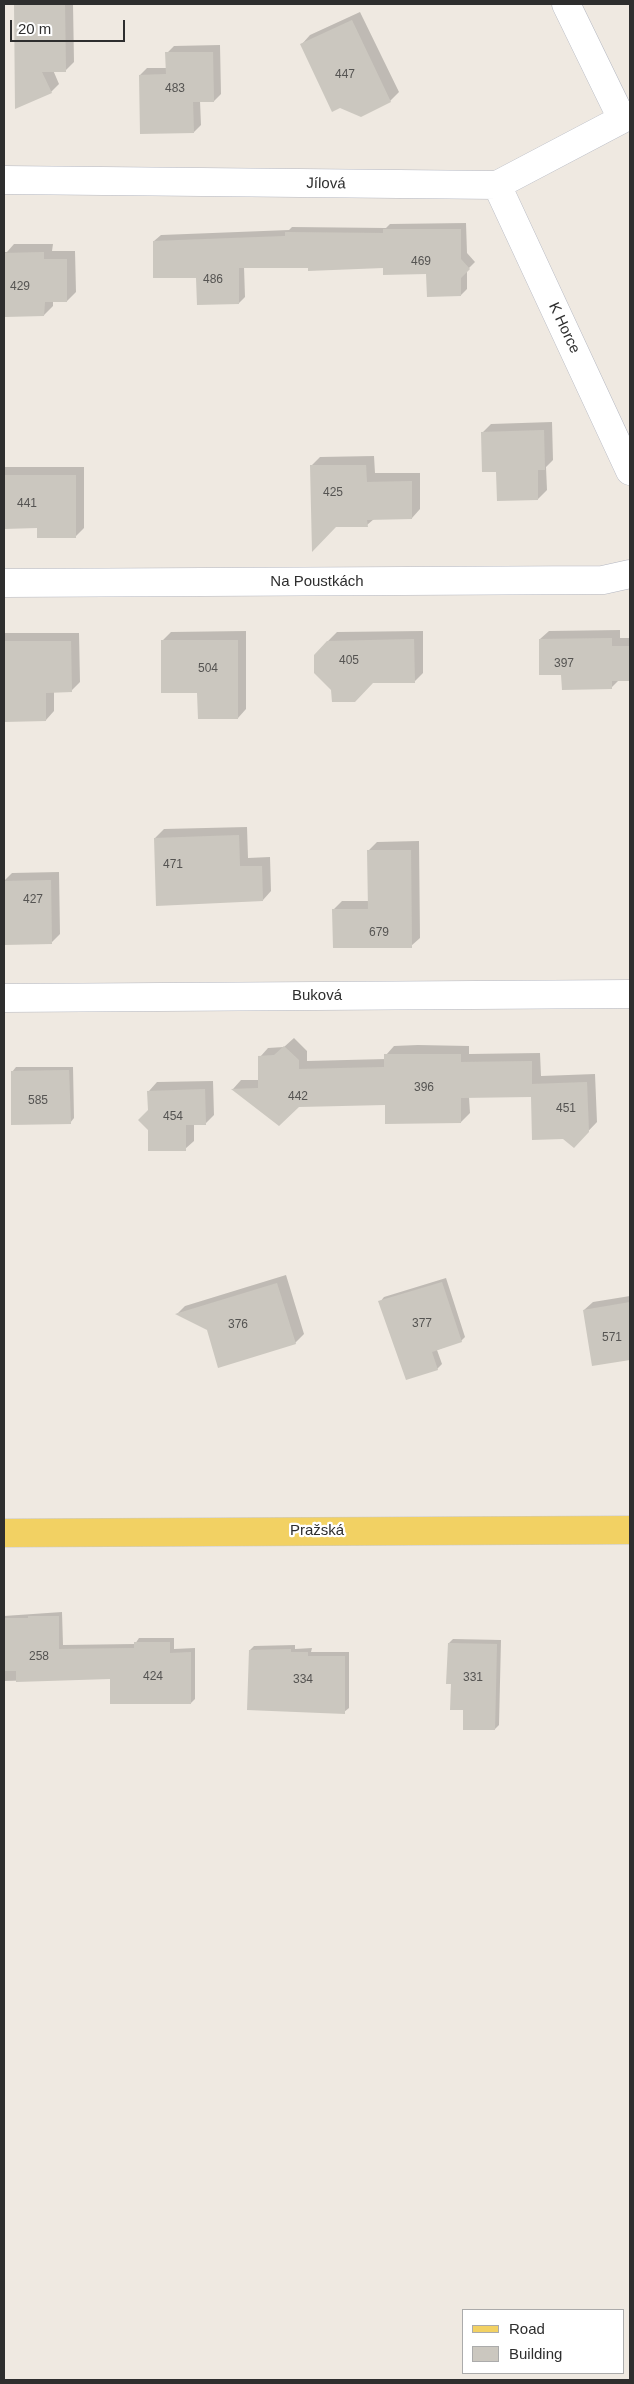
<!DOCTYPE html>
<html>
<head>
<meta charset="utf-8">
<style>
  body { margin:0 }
  #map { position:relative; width:634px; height:2384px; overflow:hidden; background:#efe9e1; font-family:Helvetica,sans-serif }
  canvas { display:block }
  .frame { position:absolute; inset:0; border:5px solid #2e2e2e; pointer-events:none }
  .legend { position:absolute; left:462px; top:2309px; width:162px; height:65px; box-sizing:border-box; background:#fff; border:1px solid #ababab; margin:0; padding:6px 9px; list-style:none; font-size:15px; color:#2e2e2e }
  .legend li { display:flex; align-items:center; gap:10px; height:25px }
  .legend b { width:25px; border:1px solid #ababab }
  .scale { position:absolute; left:10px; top:20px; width:115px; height:22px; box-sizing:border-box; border:2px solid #2e2e2e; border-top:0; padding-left:6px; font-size:15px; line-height:18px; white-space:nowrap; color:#2e2e2e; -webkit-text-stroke:4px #fff; paint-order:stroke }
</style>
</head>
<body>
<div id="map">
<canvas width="634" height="2384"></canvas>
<div class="frame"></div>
<ul class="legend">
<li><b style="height:6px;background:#f2d163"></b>Road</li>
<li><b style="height:14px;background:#cbc7bf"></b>Building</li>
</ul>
<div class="scale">20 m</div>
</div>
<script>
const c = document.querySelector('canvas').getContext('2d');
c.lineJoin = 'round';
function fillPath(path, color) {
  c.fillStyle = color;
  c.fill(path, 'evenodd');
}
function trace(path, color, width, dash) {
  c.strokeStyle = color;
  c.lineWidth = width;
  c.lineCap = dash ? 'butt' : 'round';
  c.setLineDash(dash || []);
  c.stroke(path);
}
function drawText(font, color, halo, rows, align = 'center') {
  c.font = font + ' Helvetica,sans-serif';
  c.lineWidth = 4.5;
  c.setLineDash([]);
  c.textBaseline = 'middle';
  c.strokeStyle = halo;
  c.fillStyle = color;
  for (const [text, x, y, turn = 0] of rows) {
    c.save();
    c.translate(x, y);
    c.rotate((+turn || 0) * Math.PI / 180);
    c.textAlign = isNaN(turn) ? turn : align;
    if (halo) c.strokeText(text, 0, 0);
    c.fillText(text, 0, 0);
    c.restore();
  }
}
const shadow = new Path2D(`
  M 15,4 L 73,4 L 74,62 L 66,70 L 53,70 L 59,84 L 51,92 L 16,107 Z
  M 360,12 L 399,92 L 390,101 L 302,44 L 310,35 Z
  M 220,45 L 221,94 L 214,101 L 200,101 L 201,125 L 194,132 L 140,75 L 147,68 L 167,68 L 167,53 L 174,46 Z
  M 466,223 L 467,253 L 475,262 L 467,270 L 467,289 L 461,295 L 428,273 L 384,267 L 244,267 L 245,297 L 239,303 L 198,277 L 154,241 L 161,235 L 289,230 L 292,227 L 386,228 L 390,224 Z
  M 14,244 L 53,244 L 52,251 L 75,251 L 76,292 L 67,301 L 53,301 L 53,306 L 44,315 L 4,301 L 4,252 L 7,252 Z
  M 552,422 L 553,460 L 546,467 L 547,490 L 538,499 L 497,470 L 482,433 L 491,424 Z
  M 374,456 L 375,473 L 420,473 L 420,509 L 412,518 L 374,519 L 367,525 L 311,466 L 320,457 Z
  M 4,467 L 84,467 L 84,528 L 75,537 L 38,527 L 4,527 Z
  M 620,630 L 620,638 L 630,638 L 630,680 L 619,680 L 611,688 L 562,673 L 540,639 L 549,631 Z
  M 246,631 L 246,709 L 238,718 L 199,692 L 162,641 L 171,632 Z
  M 423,631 L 423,673 L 414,682 L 372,682 L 328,641 L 337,632 Z
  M 4,633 L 79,633 L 80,682 L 71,691 L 54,691 L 54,711 L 46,720 L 4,721 Z
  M 247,827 L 248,858 L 270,857 L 271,891 L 263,900 L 155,838 L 164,829 Z
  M 419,841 L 420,938 L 411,946 L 333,910 L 342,901 L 369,901 L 368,851 L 377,842 Z
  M 59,872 L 60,934 L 51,943 L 4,943 L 4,881 L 12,873 Z
  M 294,1038 L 307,1051 L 307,1061 L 386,1059 L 386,1055 L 394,1046 L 418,1045 L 469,1046 L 469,1054 L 540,1053 L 541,1076 L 595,1074 L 597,1122 L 574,1146 L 532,1096 L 469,1097 L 470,1113 L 461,1122 L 386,1104 L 299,1106 L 279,1124 L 233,1089 L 241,1080 L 260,1080 L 260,1057 L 268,1048 L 284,1047 Z
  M 16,1067 L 73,1067 L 74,1118 L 70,1123 L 12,1072 Z
  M 213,1081 L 214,1115 L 205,1124 L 194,1124 L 194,1141 L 185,1149 L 149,1110 L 149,1091 L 157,1082 Z
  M 286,1275 L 304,1334 L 295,1343 L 208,1329 L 177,1314 L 185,1306 Z
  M 446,1278 L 465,1337 L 461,1341 L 437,1350 L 442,1364 L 437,1369 L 380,1302 L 384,1297 Z
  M 630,1296 L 630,1358 L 593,1365 L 584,1310 L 593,1302 Z
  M 62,1612 L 63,1645 L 135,1644 L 139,1638 L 174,1638 L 174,1649 L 195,1648 L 195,1699 L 191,1703 L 111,1678 L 4,1681 L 4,1616 Z
  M 453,1639 L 501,1640 L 499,1725 L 495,1729 L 464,1709 L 452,1683 L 449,1643 Z
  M 295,1645 L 295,1649 L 312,1648 L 311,1652 L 349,1652 L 349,1708 L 344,1712 L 250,1650 L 254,1646 Z`);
const building = new Path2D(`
  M 14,4 L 65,4 L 66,72 L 42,72 L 52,93 L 15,109 Z
  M 352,20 L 391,102 L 361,117 L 340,108 L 332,112 L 300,44 Z
  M 165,52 L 213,52 L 214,102 L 193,102 L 194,133 L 140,134 L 139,75 L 166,74 Z
  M 383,229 L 461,229 L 461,259 L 470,269 L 461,278 L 461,296 L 427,297 L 426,274 L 383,275 L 383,268 L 308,271 L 308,268 L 239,268 L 239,304 L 197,305 L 196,278 L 153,278 L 153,241 L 285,236 L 285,232 L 383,233 Z
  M 44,252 L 44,259 L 67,259 L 67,302 L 45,302 L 44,316 L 5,317 L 4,253 Z
  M 544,430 L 545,470 L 538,470 L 538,500 L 497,501 L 496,472 L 482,472 L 481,432 Z
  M 310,465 L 366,465 L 367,482 L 412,481 L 412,519 L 367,520 L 368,527 L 336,527 L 312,552 Z
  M 4,475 L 76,475 L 76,538 L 37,538 L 37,528 L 4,529 Z
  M 612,638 L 612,646 L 630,646 L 630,681 L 612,681 L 612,689 L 562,690 L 561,675 L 539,675 L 539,639 Z
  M 414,639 L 415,683 L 373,683 L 355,702 L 332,702 L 331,690 L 314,673 L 314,655 L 327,641 Z
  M 161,640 L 238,640 L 238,719 L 198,719 L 197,693 L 161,693 Z
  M 4,641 L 71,641 L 72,692 L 46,693 L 46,721 L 4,722 Z
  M 239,835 L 240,866 L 262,866 L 263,901 L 156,906 L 154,838 Z
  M 367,850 L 411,850 L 412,948 L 333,948 L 332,909 L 368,909 Z
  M 51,880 L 52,944 L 4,945 L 4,881 Z
  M 284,1046 L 299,1060 L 299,1069 L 384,1067 L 384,1054 L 461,1054 L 461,1062 L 532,1061 L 532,1084 L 587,1082 L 589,1132 L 574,1148 L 563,1139 L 532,1140 L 531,1097 L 461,1098 L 461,1123 L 385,1124 L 385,1105 L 299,1107 L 279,1126 L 231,1089 L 258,1088 L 258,1056 L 274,1055 Z
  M 69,1070 L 71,1124 L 11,1125 L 11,1071 Z
  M 205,1089 L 206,1125 L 186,1125 L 186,1151 L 148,1151 L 148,1130 L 138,1120 L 148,1110 L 147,1091 Z
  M 442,1282 L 462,1342 L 432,1352 L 438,1370 L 406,1380 L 378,1301 Z
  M 277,1283 L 296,1344 L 218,1368 L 207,1330 L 175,1314 Z
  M 630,1302 L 630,1360 L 592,1366 L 583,1310 Z
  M 28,1616 L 59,1616 L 59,1649 L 134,1648 L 134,1642 L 170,1642 L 170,1653 L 191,1652 L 191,1704 L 110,1704 L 110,1679 L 16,1682 L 16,1671 L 4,1671 L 4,1618 L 28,1618 Z
  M 448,1643 L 497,1644 L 495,1730 L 463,1730 L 463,1710 L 450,1710 L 451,1684 L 446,1684 Z
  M 291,1649 L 291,1652 L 308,1652 L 308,1656 L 345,1656 L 345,1714 L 247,1710 L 249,1650 Z`);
const minor = new Path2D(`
  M 566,4 L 622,119
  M 4,180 L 497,185 L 630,115
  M 497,185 L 630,471
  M 4,583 L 603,580 L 630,574
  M 4,998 L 630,994`);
const major = new Path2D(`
  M 4,1533 L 630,1530`);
const numberNames = [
  ["447",345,75],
  ["483",175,89],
  ["469",421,262],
  ["486",213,280],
  ["429",20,287],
  ["425",333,493],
  ["441",27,504],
  ["405",349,661],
  ["397",564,664],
  ["504",208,669],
  ["471",173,865],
  ["427",33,900],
  ["679",379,933],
  ["396",424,1088],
  ["442",298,1097],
  ["585",38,1101],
  ["451",566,1109],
  ["454",173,1117],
  ["377",422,1324],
  ["376",238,1325],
  ["571",612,1338],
  ["258",39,1657],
  ["424",153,1677],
  ["331",473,1678],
  ["334",303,1680]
];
const streetNames = [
  ["Jílová",326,184,1],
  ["K Horce",564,328,65],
  ["Na Poustkách",317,582],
  ["Buková",317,996],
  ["Pražská",317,1531]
];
fillPath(shadow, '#0003');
fillPath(building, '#cbc7bf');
trace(minor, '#b4b7c1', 29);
trace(major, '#c9c9c9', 29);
trace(minor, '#fff', 28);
trace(major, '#f2d163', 28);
drawText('12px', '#555452', null, numberNames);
drawText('15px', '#2e2e2e', '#fff', streetNames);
</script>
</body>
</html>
